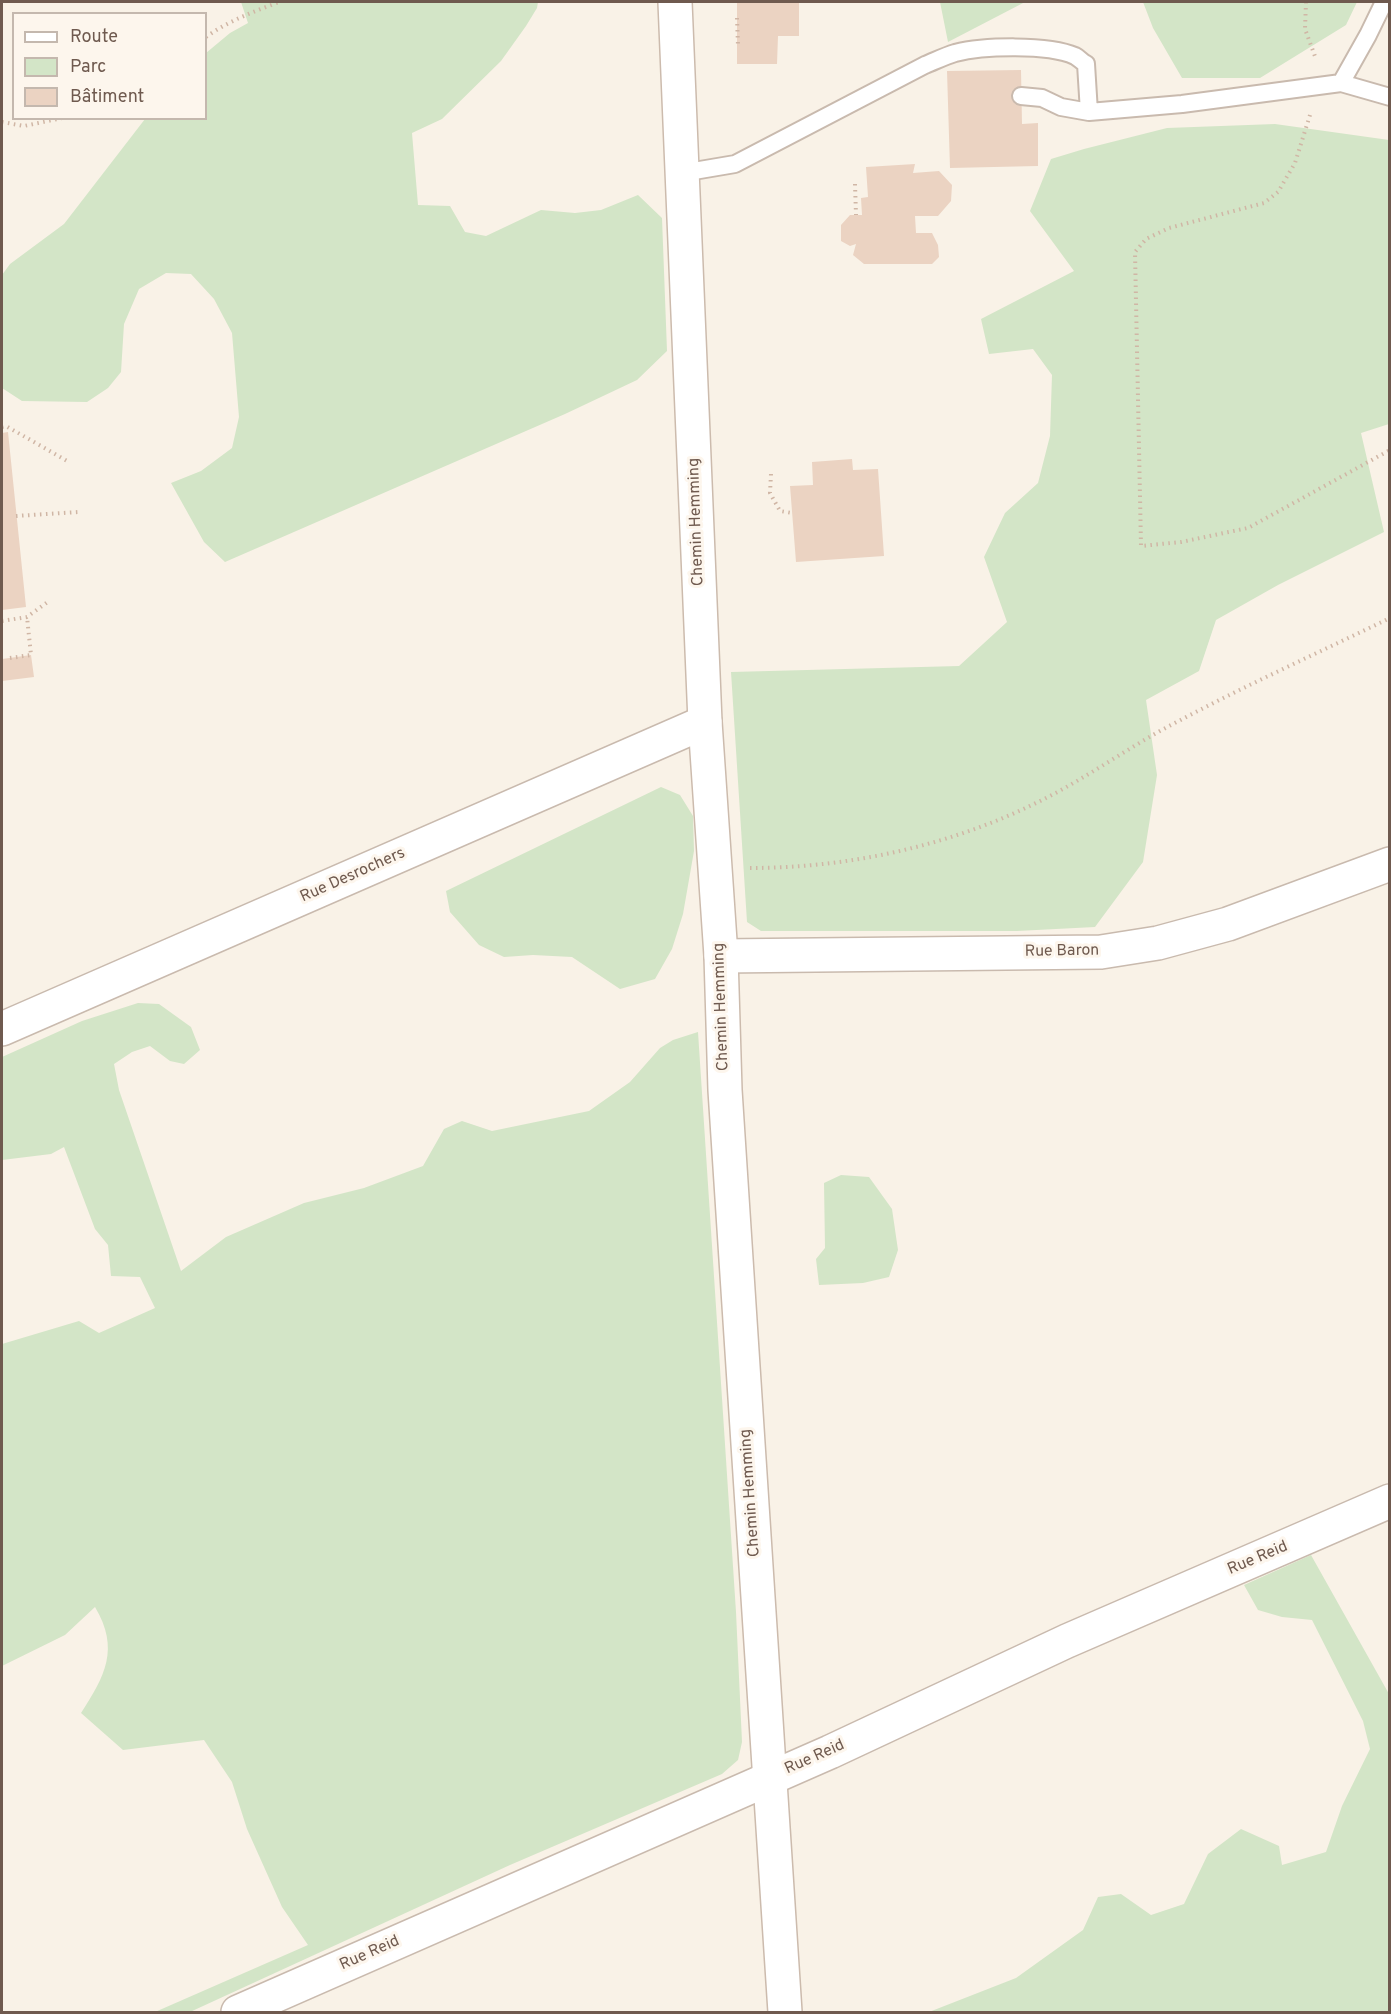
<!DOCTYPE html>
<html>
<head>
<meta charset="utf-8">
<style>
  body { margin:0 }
  #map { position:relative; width:1391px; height:2014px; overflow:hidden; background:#f9f2e7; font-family:Overpass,sans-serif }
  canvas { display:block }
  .frame { position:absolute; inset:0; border:3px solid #6f5a4f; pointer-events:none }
  .legend { position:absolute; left:12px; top:12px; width:195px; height:108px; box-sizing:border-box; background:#fdf6ed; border:2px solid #c4b8ae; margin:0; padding:8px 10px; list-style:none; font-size:18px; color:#6f5a4f }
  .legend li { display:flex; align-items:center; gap:12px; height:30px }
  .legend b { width:30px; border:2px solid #c4b8ae }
</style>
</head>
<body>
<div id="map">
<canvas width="1391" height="2014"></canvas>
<div class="frame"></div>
<ul class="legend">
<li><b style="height:8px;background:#fff"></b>Route</li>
<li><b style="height:16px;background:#d3e5c7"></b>Parc</li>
<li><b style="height:16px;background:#ebd3c2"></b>Bâtiment</li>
</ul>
</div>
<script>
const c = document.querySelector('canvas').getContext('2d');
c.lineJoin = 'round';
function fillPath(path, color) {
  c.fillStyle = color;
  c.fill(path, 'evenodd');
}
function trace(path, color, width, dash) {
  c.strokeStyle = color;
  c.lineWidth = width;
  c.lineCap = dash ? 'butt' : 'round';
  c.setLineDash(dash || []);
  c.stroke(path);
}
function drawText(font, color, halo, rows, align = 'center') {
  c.font = font + ' Overpass,sans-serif';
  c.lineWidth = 6;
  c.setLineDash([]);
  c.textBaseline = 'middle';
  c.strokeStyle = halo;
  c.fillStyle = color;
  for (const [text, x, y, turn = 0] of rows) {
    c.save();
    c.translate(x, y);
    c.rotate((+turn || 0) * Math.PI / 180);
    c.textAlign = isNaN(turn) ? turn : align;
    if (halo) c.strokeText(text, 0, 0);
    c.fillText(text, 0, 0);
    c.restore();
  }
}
const green = new Path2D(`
  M 241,2 L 538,2 L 537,8 L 526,26 L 501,61 L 442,119 L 412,133 L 418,205 L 450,206 L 465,232 L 486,236 L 541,210 L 575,213 L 601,210 L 638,195 L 662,218 L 667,351 L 637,380 L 565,414 L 225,562 L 204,542 L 171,483 L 201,471 L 232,448 L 239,417 L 232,333 L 214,299 L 191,274 L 166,273 L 139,289 L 124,324 L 121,372 L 108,388 L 87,402 L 22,401 L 2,388 L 2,275 L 10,264 L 64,224 L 145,119 L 206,118 L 206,53 L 230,33 L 248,23 Z
  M 940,2 L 1025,2 L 948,42 Z
  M 1143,2 L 1357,2 L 1346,25 L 1260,78 L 1182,78 L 1153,28 Z
  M 1275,124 L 1389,140 L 1389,424 L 1361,433 L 1384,532 L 1278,585 L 1216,620 L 1199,671 L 1146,700 L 1157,775 L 1143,862 L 1095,927 L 1017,931 L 761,931 L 747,922 L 731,672 L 959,666 L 1007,622 L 984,557 L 1005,513 L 1038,483 L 1050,436 L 1052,375 L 1033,349 L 989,354 L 981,319 L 1074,271 L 1030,211 L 1051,159 L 1084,149 L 1167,128 Z
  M 661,787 L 680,795 L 693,816 L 694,851 L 683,914 L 672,949 L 655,979 L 620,989 L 572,957 L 533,955 L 504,957 L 479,945 L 450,912 L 446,891 Z
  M 138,1003 L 159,1004 L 191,1027 L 200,1050 L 184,1064 L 170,1061 L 150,1046 L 132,1052 L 114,1064 L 119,1090 L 181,1271 L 226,1237 L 304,1203 L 364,1188 L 423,1166 L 444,1129 L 462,1121 L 492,1131 L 589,1111 L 630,1082 L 660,1048 L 673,1040 L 698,1032 L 736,1612 L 742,1742 L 738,1760 L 722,1774 L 510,1865 L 190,2012 L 155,2012 L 308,1945 L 282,1907 L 247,1829 L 232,1782 L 204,1740 L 123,1750 L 81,1713 C 105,1676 120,1649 95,1607 L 65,1635 L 2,1666 L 2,1344 L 79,1321 L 99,1333 L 155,1308 L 140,1277 L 111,1276 L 108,1245 L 95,1229 L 64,1147 L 51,1154 L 2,1160 L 2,1057 L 82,1021 Z
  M 841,1175 L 869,1177 L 892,1209 L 898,1250 L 889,1277 L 863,1283 L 819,1285 L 816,1259 L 825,1248 L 824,1183 Z
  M 1311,1555 L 1389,1694 L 1389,2012 L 929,2012 L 1016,1978 L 1083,1930 L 1098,1897 L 1121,1894 L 1151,1915 L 1184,1904 L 1208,1854 L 1241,1829 L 1279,1846 L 1282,1865 L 1326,1852 L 1342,1806 L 1370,1749 L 1363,1721 L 1312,1620 L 1282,1617 L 1258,1610 L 1244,1585 Z`);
const building = new Path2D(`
  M 737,2 L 799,2 L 799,36 L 778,36 L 777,64 L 737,64 Z
  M 1021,70 L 1022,124 L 1038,123 L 1038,166 L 950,168 L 947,71 Z
  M 915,164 L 913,173 L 939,171 L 952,185 L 951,201 L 938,216 L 915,216 L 916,233 L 932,233 L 938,245 L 939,257 L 932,264 L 864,264 L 853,255 L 856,244 L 850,246 L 841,241 L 841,225 L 850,215 L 862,215 L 861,198 L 868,197 L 866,167 Z
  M 8,432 L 26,607 L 2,610 L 2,433 Z
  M 852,459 L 853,470 L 878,469 L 884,556 L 796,562 L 790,486 L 813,485 L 812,462 Z
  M 31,655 L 34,677 L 2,681 L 2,659 Z`);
const path = new Path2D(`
  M 1306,2 L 1305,29 L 1316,59
  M 737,18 L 738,45
  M 206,37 C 228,21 253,12 279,2
  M 1310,115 L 1295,163 L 1278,192 L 1264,203 L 1169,228 L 1146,239 L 1135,252 L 1141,546 L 1181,542 L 1248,528 L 1390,450
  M 2,122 L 24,126 L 62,118
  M 855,184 L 856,215
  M 2,427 L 6,426 L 69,462
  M 771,474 L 770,493 L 780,511 L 792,513
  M 16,516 L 78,512
  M 2,621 L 27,617 L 49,601
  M 10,658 L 31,655 L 27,617
  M 750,868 C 850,868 954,845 1044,799 C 1088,777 1129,747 1173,724 C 1244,686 1318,653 1390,618`);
const lane = new Path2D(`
  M 1341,83 L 1368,35 L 1384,2
  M 1021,96 L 1042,98 L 1061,107 L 1089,112
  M 682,173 L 735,164 L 925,65 C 935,61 945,56 955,53 C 983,46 1048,44 1075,56 C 1079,58 1082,62 1086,64 L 1089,112 L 1182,104 L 1341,83 L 1390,97`);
const street = new Path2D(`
  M 721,956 L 1101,952 L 1158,943 L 1228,924 L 1390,864
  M 2,1029 L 705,722
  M 238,2012 L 830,1752 L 1067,1641 L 1390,1501`);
const secondary = new Path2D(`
  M 675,2 L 705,722 L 721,956 L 725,1090 L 785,2012`);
const streetNames = [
  ["Chemin Hemming",697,522,-92],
  ["Rue Desrochers",353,876,-24],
  ["Rue Baron",1062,952,-1],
  ["Chemin Hemming",722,1007,-92],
  ["Chemin Hemming",751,1493,-94],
  ["Rue Reid",1258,1559,-23],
  ["Rue Reid",815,1758,-24],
  ["Rue Reid",370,1954,-24]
];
fillPath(green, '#d3e5c7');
fillPath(building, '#ebd3c2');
trace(lane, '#c9baae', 20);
trace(street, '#c9baae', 36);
trace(secondary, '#ccbbad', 36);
trace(path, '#d0b6a5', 4, [1.5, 4.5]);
trace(lane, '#fff', 16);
trace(street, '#fff', 33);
trace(secondary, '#fff', 33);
drawText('16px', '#6f5a4f', '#fdf6ed', streetNames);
</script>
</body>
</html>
